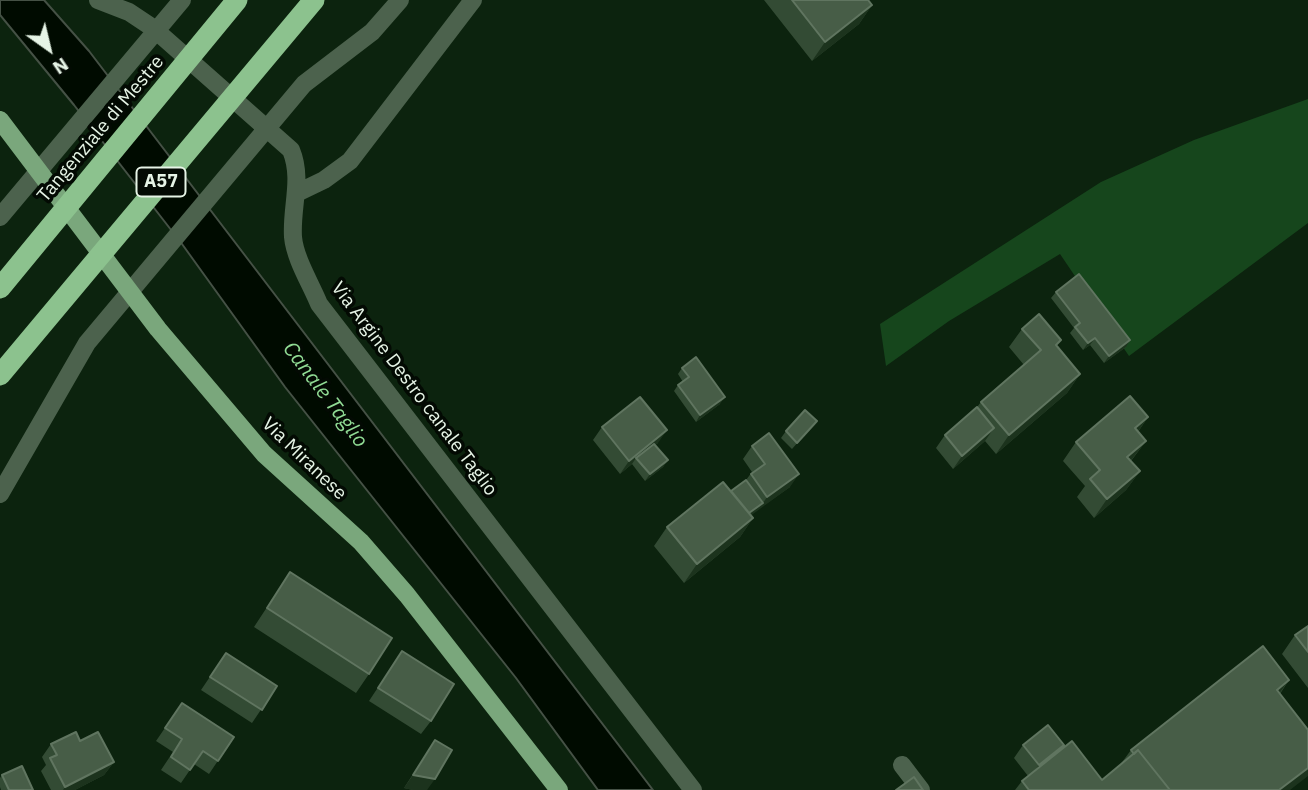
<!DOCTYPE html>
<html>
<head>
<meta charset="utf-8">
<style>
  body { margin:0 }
  #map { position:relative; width:1308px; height:790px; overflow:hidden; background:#0c230e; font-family:"IBM Plex Sans",sans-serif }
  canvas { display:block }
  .north { position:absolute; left:14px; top:14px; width:70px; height:70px; -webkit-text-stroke:5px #030a03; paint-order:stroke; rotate:146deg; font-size:19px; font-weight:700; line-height:28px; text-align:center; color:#e6f4e6 }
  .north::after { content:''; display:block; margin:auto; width:24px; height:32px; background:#e6f4e6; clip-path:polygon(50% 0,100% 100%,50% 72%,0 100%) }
</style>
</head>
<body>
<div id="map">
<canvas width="1308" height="790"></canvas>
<div class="north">N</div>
</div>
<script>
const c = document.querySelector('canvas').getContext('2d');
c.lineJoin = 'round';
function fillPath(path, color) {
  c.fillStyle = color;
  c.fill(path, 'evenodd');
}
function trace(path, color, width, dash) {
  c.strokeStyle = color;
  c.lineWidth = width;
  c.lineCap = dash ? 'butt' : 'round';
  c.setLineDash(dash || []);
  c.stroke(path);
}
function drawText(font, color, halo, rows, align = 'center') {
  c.font = font + ' "IBM Plex Sans",sans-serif';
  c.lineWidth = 7;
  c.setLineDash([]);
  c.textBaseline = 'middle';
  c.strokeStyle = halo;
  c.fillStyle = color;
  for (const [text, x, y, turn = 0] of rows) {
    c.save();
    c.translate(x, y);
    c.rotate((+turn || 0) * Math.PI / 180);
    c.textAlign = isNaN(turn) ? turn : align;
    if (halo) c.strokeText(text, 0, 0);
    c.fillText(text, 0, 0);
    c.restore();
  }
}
const green = new Path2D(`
  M 1308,99 L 1308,223 L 1129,356 L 1060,254 L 949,321 L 886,366 L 880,324 L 1101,182 L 1194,140 Z`);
const water = new Path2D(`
  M 0,0 L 44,0 L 89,51 L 653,790 L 598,790 L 516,678 L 285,387 L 182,244 L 74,105 L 0,15 Z`);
const minor = new Path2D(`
  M 98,0 L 129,12 L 153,28 L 291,150 C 303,179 291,207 293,237 C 295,259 311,284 319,304 L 693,790
  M 297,193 L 324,180 L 350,161 L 473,0
  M 0,217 L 182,0
  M 0,494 L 87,343 L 304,84 L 372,32 L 400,0
  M 902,765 L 921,790`);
const major = new Path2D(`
  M 0,120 L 158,329 L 264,454 L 361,542 L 407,595 L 559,790`);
const highway = new Path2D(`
  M 0,288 L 237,0
  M 0,375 L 314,0`);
const wall = new Path2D(`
  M 764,0 L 868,0 L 872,5 L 859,24 L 812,61 Z
  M 1056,292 L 1126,347 L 1104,363 L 1090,345 L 1083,350 L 1070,333 L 1074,328 L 1051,298 Z
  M 1022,329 L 1057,347 L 1080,374 L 1067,393 L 996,454 L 985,441 L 953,469 L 936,448 L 945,435 L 977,407 L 981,402 L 1024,365 L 1009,347 Z
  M 682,368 L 720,404 L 696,422 L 674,391 L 678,385 L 683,382 L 678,374 Z
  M 1148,417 L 1138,432 L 1146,441 L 1131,461 L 1140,471 L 1126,490 L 1094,518 L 1077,497 L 1085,486 L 1063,461 L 1076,442 Z
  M 817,421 L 792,449 L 781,438 L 786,431 Z
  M 602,427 L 658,443 L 655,445 L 668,460 L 663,467 L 645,481 L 632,464 L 620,474 L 593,440 Z
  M 752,446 L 790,487 L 750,515 L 753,518 L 740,537 L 684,583 L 654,546 L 667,527 L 731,491 L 746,480 L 752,472 L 743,459 Z
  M 290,572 L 369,674 L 356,693 L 254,627 Z
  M 1308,626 L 1308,688 L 1282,654 L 1295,635 Z
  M 402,651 L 431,721 L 421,734 L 369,701 Z
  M 226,653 L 277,686 L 252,723 L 201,690 Z
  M 1289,680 L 1280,694 L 1290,790 L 1015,790 L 1022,781 L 1028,776 L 1014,758 L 1023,745 L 1064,745 L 1060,750 L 1102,780 L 1120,765 L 1131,750 Z
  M 182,703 L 234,737 L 209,774 L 194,764 L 181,783 L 161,770 L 173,752 L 156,741 Z
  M 435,740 L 427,790 L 413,790 L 404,788 Z
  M 80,741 L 114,762 L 104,775 L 75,790 L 51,790 L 41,771 L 46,765 L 42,757 L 51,744 Z
  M 2,775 L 33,790 L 1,790 L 0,787 L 0,778 Z`);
const shadedWall = new Path2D(`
  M 872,5 L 859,24 L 812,61 L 825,42 Z
  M 1095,338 L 1090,345 L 1083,350 L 1088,343 Z
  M 1130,340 L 1126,347 L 1104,363 L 1109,356 Z
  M 1080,374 L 1067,393 L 996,454 L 1009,435 Z
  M 725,397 L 720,404 L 696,422 L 700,415 Z
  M 1148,417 L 1135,436 L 1135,428 Z
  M 994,428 L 985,441 L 953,469 L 962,456 Z
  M 667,430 L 658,443 L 638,459 L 636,458 L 632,464 L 620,474 L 629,461 Z
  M 1146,441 L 1132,459 L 1114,475 L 1127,457 Z
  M 668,460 L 663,467 L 645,481 L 650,474 Z
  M 1140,471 L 1126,490 L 1094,518 L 1107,499 Z
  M 799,474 L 790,487 L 742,522 L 746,515 L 763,503 L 767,497 Z
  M 753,518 L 740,537 L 684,583 L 697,564 Z
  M 1289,680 L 1276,698 L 1277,690 Z
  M 1064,745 L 1055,758 L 1029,778 L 1039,765 Z
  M 114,762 L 104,775 L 75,790 L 63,790 L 65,787 Z
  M 1308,768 L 1308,776 L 1290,790 L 1279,790 Z
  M 413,775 L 435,779 L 427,790 L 413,790 L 404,788 Z`);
const building = new Path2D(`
  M 792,0 L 868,0 L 872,5 L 825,42 Z
  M 1079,274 L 1130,340 L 1109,356 L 1095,338 L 1088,343 L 1075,327 L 1080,323 L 1056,292 Z
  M 1039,314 L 1061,340 L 1056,345 L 1080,374 L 1009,435 L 981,402 L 1041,350 L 1022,329 Z
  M 696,357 L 725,397 L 700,415 L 678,385 L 689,377 L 682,368 Z
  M 1130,396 L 1148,417 L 1135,428 L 1146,441 L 1127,457 L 1140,471 L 1107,499 L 1090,479 L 1100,470 L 1076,442 Z
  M 640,397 L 667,430 L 629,461 L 602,427 Z
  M 977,407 L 994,428 L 962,456 L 945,435 Z
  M 805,410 L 817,421 L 797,443 L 786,431 Z
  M 769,433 L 799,474 L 767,497 L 751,474 L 765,464 L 752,446 Z
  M 654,444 L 668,460 L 650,474 L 636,458 Z
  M 746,480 L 763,503 L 749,513 L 731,491 Z
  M 723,482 L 753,518 L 697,564 L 667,527 Z
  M 290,572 L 392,638 L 369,674 L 267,608 Z
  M 1308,626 L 1308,652 L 1295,635 Z
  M 1263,646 L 1289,680 L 1277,690 L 1308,730 L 1308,768 L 1279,790 L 1170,790 L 1138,750 L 1134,754 L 1131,750 Z
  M 402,651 L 454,684 L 431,721 L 378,688 Z
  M 226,653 L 277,686 L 262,710 L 210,677 Z
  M 182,703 L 234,737 L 218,761 L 203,751 L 190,770 L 171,757 L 182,739 L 165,728 Z
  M 1048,725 L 1064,745 L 1039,765 L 1023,745 Z
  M 76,732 L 80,741 L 98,732 L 114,762 L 65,787 L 50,758 L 57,755 L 51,744 Z
  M 435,740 L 452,750 L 435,779 L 413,775 Z
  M 1072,741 L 1102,780 L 1138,750 L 1170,790 L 1029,790 L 1022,781 Z
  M 22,766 L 33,790 L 9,790 L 2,775 Z
  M 914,777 L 923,790 L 896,790 Z`);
const shields = [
  [161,182,49]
];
const shieldNames = [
  ["A57",161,182]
];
const streetNames = [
  ["Tangenziale di Mestre",101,129,-50],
  ["Via Argine Destro canale Taglio",414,389,53],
  ["Via Miranese",304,459,44]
];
const waterNames = [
  ["Canale Taglio",325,395,53]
];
fillPath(green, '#16461c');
fillPath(water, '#000b00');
trace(water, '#455145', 2);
trace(minor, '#4c624d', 18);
trace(major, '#7aa77c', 18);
trace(highway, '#8cc28e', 21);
fillPath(wall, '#334b34');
fillPath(shadedWall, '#1c331d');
fillPath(building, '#475d47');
trace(building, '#607560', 2);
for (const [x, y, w] of shields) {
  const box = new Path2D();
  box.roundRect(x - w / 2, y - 14.5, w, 29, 5);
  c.fillStyle = '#030a03';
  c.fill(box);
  trace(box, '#e6f4e6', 2);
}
drawText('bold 18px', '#e6f4e6', null, shieldNames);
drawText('19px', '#e6f4e6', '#030a03', streetNames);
drawText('italic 21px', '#90db94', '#030a03', waterNames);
</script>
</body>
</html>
